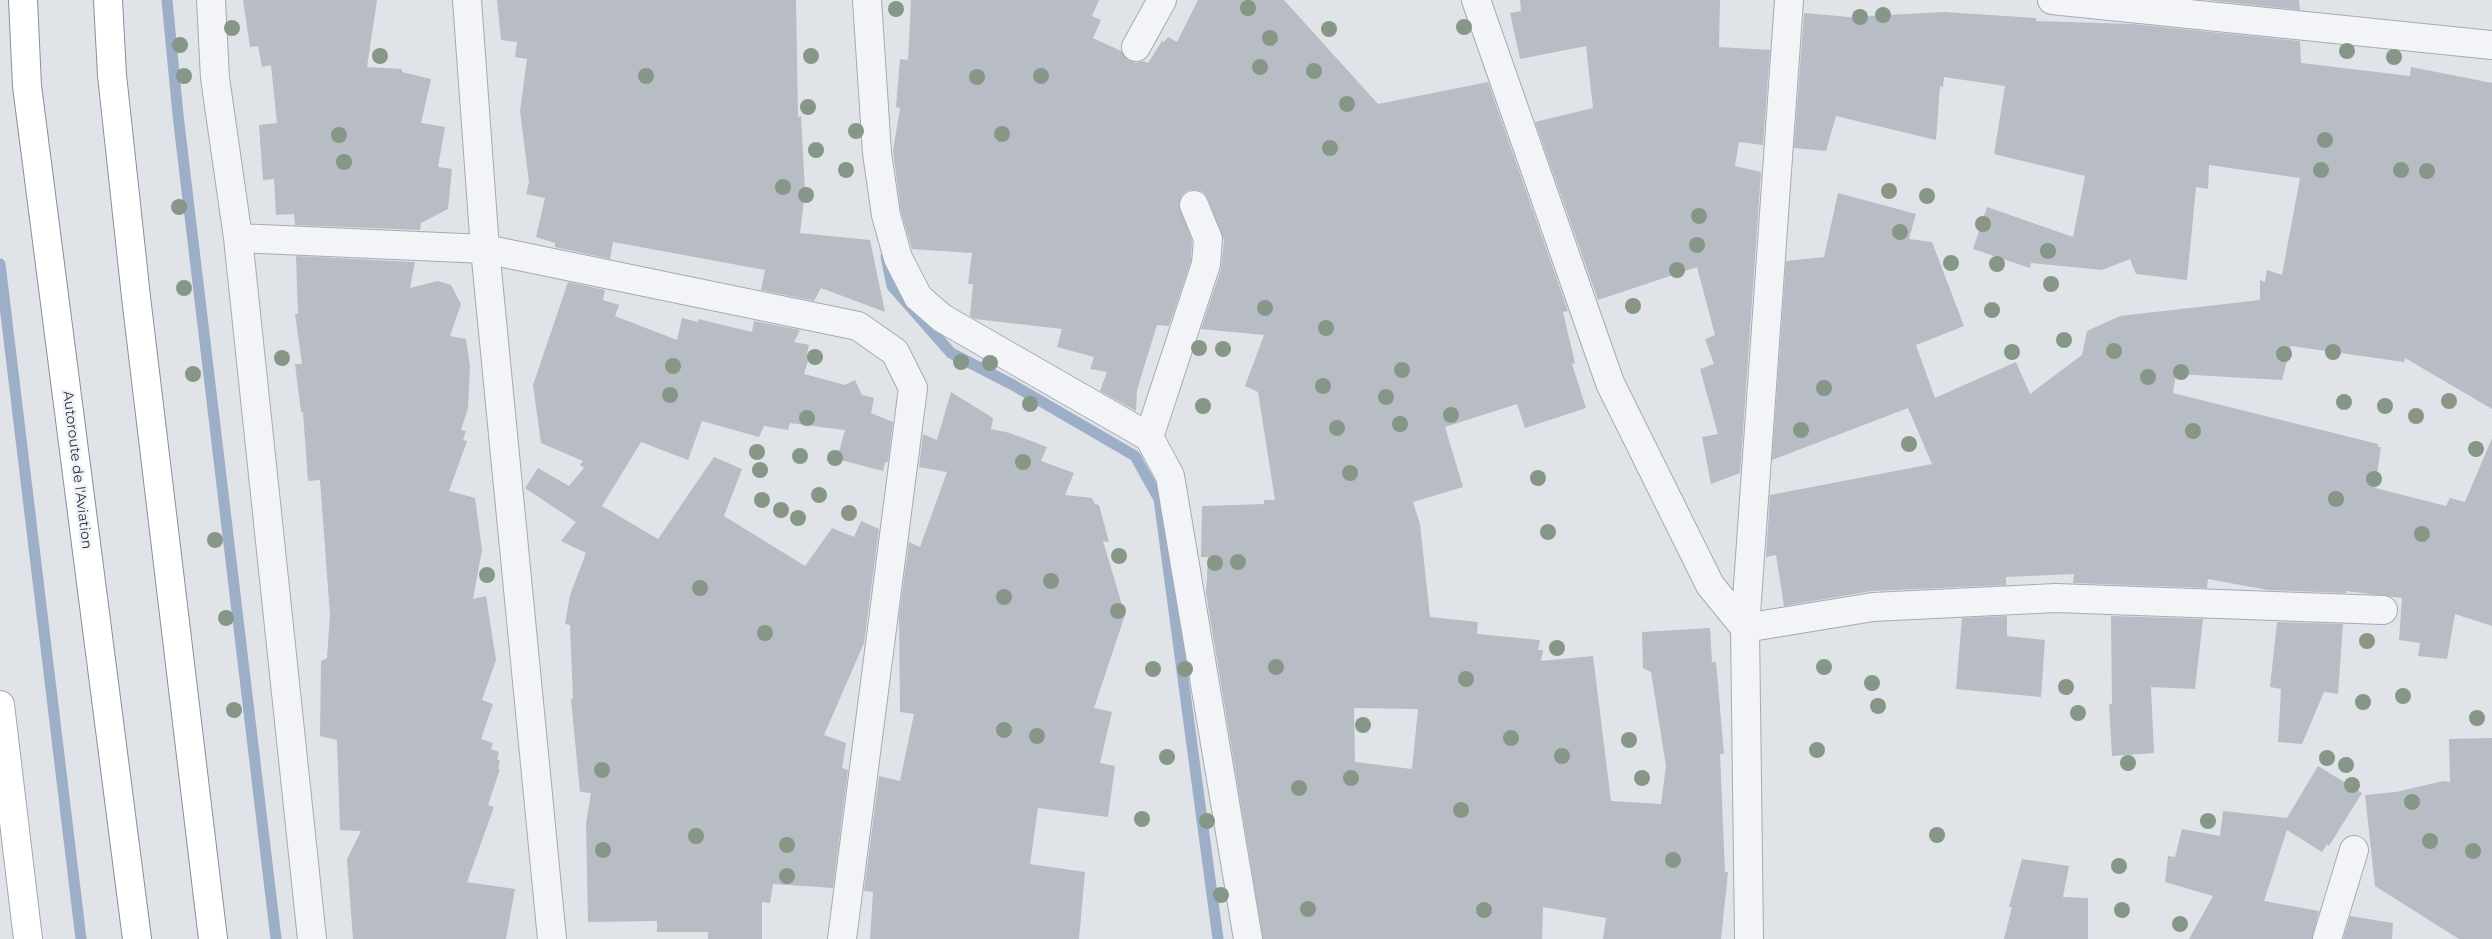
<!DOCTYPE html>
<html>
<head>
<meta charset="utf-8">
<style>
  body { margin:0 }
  canvas { display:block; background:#e0e3e8 }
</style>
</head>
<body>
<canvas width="2492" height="939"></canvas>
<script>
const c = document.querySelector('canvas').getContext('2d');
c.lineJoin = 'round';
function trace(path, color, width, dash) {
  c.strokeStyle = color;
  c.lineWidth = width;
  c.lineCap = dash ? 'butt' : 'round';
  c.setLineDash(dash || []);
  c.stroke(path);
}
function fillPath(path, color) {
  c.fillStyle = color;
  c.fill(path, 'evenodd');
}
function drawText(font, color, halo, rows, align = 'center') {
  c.font = font + ' Montserrat,sans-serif';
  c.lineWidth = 5;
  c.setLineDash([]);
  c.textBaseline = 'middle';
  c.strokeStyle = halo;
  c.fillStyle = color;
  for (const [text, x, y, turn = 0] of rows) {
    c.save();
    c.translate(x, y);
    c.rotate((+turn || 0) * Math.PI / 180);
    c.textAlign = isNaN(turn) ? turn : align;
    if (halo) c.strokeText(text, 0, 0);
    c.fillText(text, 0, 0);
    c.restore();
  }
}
const stream = new Path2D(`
  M 167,0 L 178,115 L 276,939
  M 886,257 L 892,286 L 951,353 L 1013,385 L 1135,456 L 1159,499 L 1218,939
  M 0,264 L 81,939`);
const building = new Path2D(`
  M 243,0 L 377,0 L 367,67 L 402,69 L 402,72 L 431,79 L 421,123 L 445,127 L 438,167 L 452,169 L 448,209 L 421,223 L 420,230 L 295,225 L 294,214 L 276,215 L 274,179 L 263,180 L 259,125 L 277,123 L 271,65 L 262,67 L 258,46 L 250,47 Z
  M 497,0 L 796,0 L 798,117 L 801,116 L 805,192 L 800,233 L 870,240 L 885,312 L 821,288 L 814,301 L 761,290 L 765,270 L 613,242 L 610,259 L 555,247 L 555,243 L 536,237 L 545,198 L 526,194 L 529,182 L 520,111 L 527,59 L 515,57 L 517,42 L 501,40 Z
  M 911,0 L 1099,0 L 1092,16 L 1101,20 L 1093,38 L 1121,51 L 1128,60 L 1136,63 L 1143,61 L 1148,63 L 1162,41 L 1164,42 L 1168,37 L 1177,42 L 1198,0 L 1284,0 L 1378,104 L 1488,82 L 1568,311 L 1563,312 L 1575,363 L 1572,364 L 1586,408 L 1525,428 L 1517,404 L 1445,427 L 1463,487 L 1413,502 L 1420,524 L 1430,617 L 1478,622 L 1477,634 L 1540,640 L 1538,650 L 1543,650 L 1541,661 L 1593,656 L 1611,801 L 1661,804 L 1666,766 L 1651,672 L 1643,668 L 1642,632 L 1710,628 L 1712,662 L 1716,662 L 1724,754 L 1720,754 L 1725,872 L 1728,872 L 1721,939 L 1603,939 L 1606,918 L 1543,907 L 1542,939 L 1263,939 L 1206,593 L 1208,557 L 1201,557 L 1202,506 L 1264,504 L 1264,500 L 1275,500 L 1258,392 L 1245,386 L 1264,335 L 1201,329 L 1221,269 L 1224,240 L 1208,199 L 1203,192 L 1196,190 L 1189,190 L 1182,195 L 1179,203 L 1192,241 L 1191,261 L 1169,326 L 1157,325 L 1137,390 L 1136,411 L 1100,391 L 1107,372 L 1090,369 L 1094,357 L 1057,347 L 1062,329 L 975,319 L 970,316 L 973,284 L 968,284 L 972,253 L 912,249 L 901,212 L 893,151 L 900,108 L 896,107 L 900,59 L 908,60 ZM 1354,708 L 1418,709 L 1412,769 L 1355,762 Z
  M 1520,0 L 1720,0 L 1719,47 L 1770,50 L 1763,145 L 1739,142 L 1735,166 L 1761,172 L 1740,473 L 1711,484 L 1702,437 L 1718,434 L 1700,369 L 1714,364 L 1705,339 L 1715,335 L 1697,267 L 1598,300 L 1535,122 L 1593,108 L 1586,46 L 1520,59 L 1510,13 L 1521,11 Z
  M 2206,0 L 2299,0 L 2300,10 Z
  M 1944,12 L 2036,18 L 2036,21 L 2132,24 L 2300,41 L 2301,63 L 2410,76 L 2411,67 L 2492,83 L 2492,409 L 2405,358 L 2404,362 L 2291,346 L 2282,380 L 2176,374 L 2173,393 L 2378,444 L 2378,447 L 2381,447 L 2375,488 L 2446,506 L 2450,498 L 2465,502 L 2492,438 L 2492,626 L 2455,614 L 2447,659 L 2418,656 L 2420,643 L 2399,640 L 2402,598 L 2346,591 L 2346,593 L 2268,590 L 2208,579 L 2207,588 L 2073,583 L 2074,574 L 2006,577 L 2006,585 L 1872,591 L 1784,606 L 1776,555 L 1766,557 L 1770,495 L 1932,464 L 1908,408 L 1772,460 L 1786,261 L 1824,257 L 1838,193 L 1916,214 L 1909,239 L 1932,242 L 1964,326 L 1916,345 L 1935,398 L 2016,362 L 2030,394 L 2082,355 L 2087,331 L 2120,316 L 2260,300 L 2260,280 L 2265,282 L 2267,270 L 2282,275 L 2300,178 L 2209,165 L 2208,189 L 2196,187 L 2187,280 L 2136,274 L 2130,259 L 2102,270 L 2031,263 L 2030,268 L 1973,249 L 1987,207 L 2073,237 L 2085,176 L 1994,154 L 2005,86 L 1944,77 L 1943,87 L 1940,86 L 1936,140 L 1836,116 L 1826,151 L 1794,148 L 1804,13 L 1849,17 Z
  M 296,256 L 415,262 L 410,288 L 438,281 L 451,285 L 461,304 L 450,336 L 466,339 L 470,367 L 468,408 L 461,430 L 466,431 L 463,440 L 467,441 L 449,491 L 475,498 L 482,550 L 473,599 L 486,596 L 496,660 L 482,700 L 493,704 L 481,739 L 493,743 L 491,749 L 499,752 L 497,759 L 500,761 L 498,769 L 500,769 L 488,805 L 494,807 L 467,882 L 515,889 L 506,939 L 353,939 L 347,859 L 361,831 L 340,830 L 337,740 L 320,736 L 321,661 L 327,658 L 330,615 L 320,480 L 308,481 L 303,412 L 301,412 L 295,364 L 302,364 L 295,314 L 298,314 Z
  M 568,282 L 605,290 L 603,300 L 619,305 L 615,316 L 677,340 L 682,318 L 698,322 L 698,319 L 752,332 L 754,321 L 800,330 L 794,342 L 809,345 L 807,353 L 810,354 L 804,374 L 845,385 L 855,380 L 862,395 L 874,398 L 871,413 L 893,422 L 888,462 L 885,462 L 883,471 L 837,459 L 845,430 L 790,423 L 788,430 L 764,426 L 759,437 L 702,421 L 688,460 L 641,442 L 602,506 L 658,539 L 714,457 L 742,469 L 724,516 L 805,566 L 832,528 L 854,537 L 861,521 L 879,529 L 864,643 L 824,735 L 846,743 L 842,768 L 848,770 L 833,888 L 773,884 L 770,903 L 762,902 L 762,939 L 708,939 L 708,932 L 657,932 L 657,921 L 588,922 L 586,823 L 591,793 L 580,792 L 571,699 L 573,699 L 570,625 L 565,624 L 570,595 L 586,553 L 561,541 L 576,522 L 525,488 L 538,468 L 569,486 L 584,468 L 580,465 L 583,461 L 541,443 L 533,385 Z
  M 951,392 L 993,418 L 991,429 L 1010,433 L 1047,447 L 1041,461 L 1074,473 L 1065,495 L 1092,498 L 1095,504 L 1099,505 L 1109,542 L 1103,541 L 1125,615 L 1094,708 L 1112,712 L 1100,763 L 1115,766 L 1108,817 L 1038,808 L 1030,864 L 1085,872 L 1079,939 L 870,939 L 873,892 L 864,891 L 879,776 L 900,781 L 914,714 L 900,712 L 899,616 L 909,542 L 920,547 L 947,472 L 919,467 L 923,434 L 937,440 Z
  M 2007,616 L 2007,636 L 2045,640 L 2041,697 L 1956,689 L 1962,618 Z
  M 2111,616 L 2203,619 L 2195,689 L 2151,687 L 2154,753 L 2112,756 L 2109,704 L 2112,704 Z
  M 2277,622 L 2343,624 L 2338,694 L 2324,692 L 2302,744 L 2278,742 L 2281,689 L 2270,687 Z
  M 2492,738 L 2492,939 L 2459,939 L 2375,886 L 2365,795 L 2396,792 L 2443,781 L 2450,782 L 2449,739 Z
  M 2318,766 L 2362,793 L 2329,846 L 2327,844 L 2322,852 L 2287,830 L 2264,901 L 2319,911 L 2312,939 L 2189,939 L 2213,896 L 2165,882 L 2168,856 L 2175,857 L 2182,829 L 2220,836 L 2223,811 L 2287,818 Z
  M 2022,859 L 2069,866 L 2063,897 L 2088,898 L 2088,939 L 2004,939 L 2012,907 L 2009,907 Z
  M 2350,916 L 2393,923 L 2392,939 L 2343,939 Z`);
const minor = new Path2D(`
  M 211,0 L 215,78 L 238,238 L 312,939
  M 467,0 L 485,249 L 552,939
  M 867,0 L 877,153 L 886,215 L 898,258 L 918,297 L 942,318 L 1149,437 L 1170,476 L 1248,939
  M 1476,0 L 1610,383 L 1710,585 L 1745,628 L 1873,607 L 2056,598 L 2383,610
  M 2052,0 L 2492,45
  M 1136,47 L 1162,0
  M 238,238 L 485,249 L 858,326 L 895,352 L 913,388 L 842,939
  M 1149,437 L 1206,264 L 1208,239 L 1194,205
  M 1749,939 L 1745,628 L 1789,0
  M 2327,939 L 2354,850`);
const major = new Path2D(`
  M 0,705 L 28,939`);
const highway = new Path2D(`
  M 23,0 L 27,86 L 137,939
  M 108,0 L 112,75 L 136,297 L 213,939`);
const trees = [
  [1248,8],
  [896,9],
  [1883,15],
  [1860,17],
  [1464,27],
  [232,28],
  [1329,29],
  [1270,38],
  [180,45],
  [2347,51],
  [380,56],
  [811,56],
  [2394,57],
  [1260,67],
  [1314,71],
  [184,76],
  [646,76],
  [1041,76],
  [977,77],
  [1347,104],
  [808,107],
  [856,131],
  [1002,134],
  [339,135],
  [2325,140],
  [1330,148],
  [816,150],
  [344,162],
  [846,170],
  [2321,170],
  [2401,170],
  [2427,171],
  [783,187],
  [1889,191],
  [806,195],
  [1927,196],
  [179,207],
  [1699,216],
  [1983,224],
  [1900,232],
  [1697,245],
  [2048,251],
  [1951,263],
  [1997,264],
  [1677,270],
  [2051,284],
  [184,288],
  [1633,306],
  [1265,308],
  [1992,310],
  [1326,328],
  [2064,340],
  [1199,348],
  [1223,349],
  [2114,351],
  [2012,352],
  [2333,352],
  [2284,354],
  [815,357],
  [282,358],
  [961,362],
  [990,363],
  [673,366],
  [1402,370],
  [2181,372],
  [193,374],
  [2148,377],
  [1323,386],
  [1824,388],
  [670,395],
  [1386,397],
  [2449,401],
  [2344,402],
  [1030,404],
  [1203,406],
  [2385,406],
  [1451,415],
  [2416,416],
  [807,418],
  [1400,424],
  [1337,428],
  [1801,430],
  [2193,431],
  [1909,444],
  [2476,449],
  [757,452],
  [800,456],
  [835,458],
  [1023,462],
  [760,470],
  [1350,473],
  [1538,478],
  [2374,479],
  [819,495],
  [2336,499],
  [762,500],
  [781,510],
  [849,513],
  [798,518],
  [1548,532],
  [2422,534],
  [215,540],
  [1119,556],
  [1238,562],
  [1215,563],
  [487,575],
  [1051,581],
  [700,588],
  [1004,597],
  [1118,611],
  [226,618],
  [765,633],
  [2367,641],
  [1557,648],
  [1276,667],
  [1824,667],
  [1153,669],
  [1185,669],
  [1466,679],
  [1872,683],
  [2066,687],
  [2403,696],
  [2363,702],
  [1878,706],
  [234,710],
  [2078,713],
  [2477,718],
  [1363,725],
  [1004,730],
  [1037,736],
  [1511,738],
  [1629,740],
  [1817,750],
  [1562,756],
  [1167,757],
  [2327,758],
  [2128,763],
  [2346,765],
  [602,770],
  [1351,778],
  [1642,778],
  [2352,785],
  [1299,788],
  [2412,802],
  [1461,810],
  [1142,819],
  [1207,821],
  [2208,821],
  [1937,835],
  [696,836],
  [2430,841],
  [787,845],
  [603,850],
  [2473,851],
  [1673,860],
  [2119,866],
  [787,876],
  [1221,895],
  [1308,909],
  [1484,910],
  [2122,910],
  [2180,924]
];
const streetNames = [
  ["Autoroute de l'Aviation",77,470,83]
];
trace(stream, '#9dafc6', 11);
fillPath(building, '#b8bcc4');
trace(minor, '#a6aab2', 30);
trace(major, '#a0a7b3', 30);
trace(highway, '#88909e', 30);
trace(minor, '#f2f4f7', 28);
trace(major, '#fff', 28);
trace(highway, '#fff', 28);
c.fillStyle = '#869787';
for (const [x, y] of trees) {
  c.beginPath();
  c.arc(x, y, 8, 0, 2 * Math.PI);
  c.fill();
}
drawText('14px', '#2a303e', '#eff2f6', streetNames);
</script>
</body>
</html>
